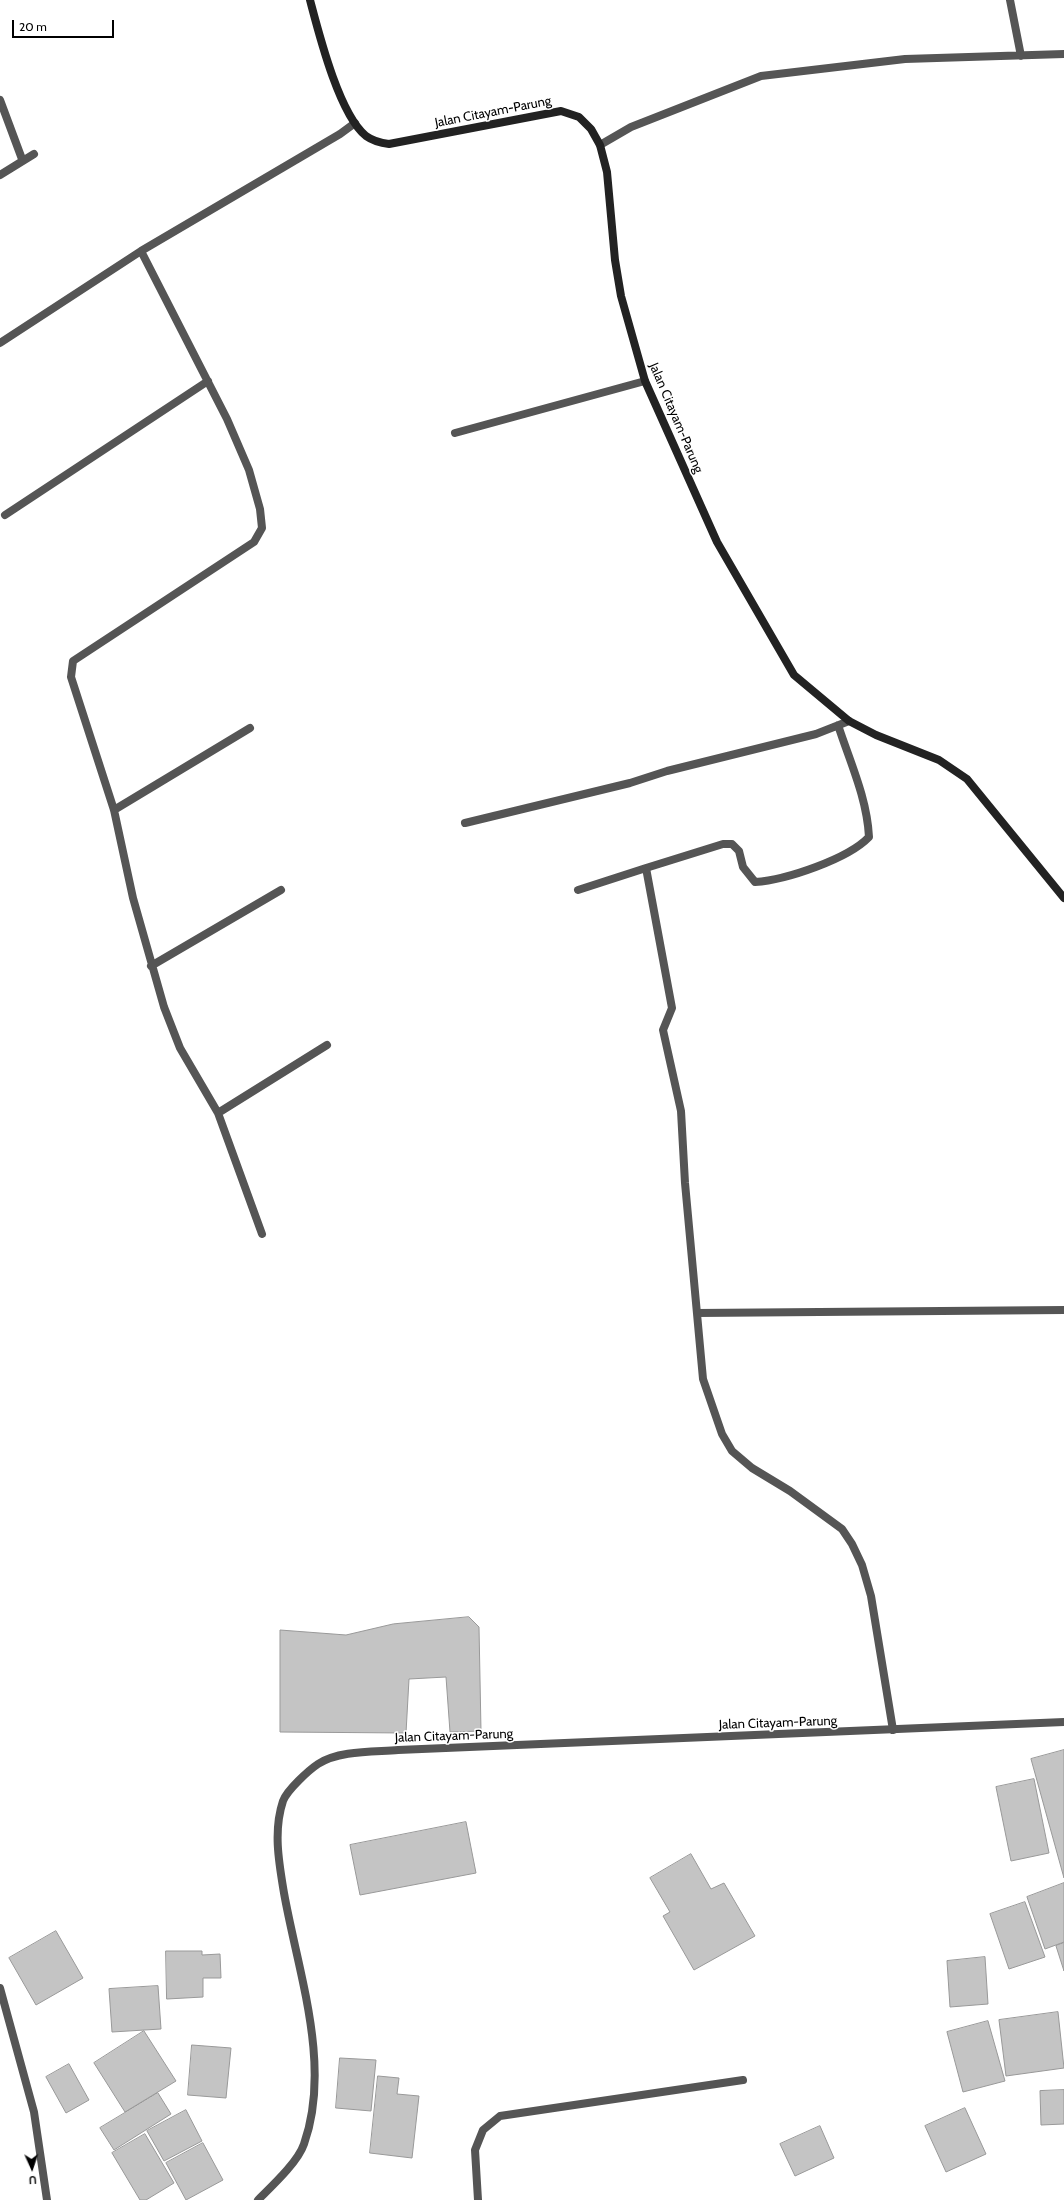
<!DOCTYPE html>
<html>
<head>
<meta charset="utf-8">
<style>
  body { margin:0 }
  #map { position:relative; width:1064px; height:2200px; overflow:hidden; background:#fff; font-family:Cabin,sans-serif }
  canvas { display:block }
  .north { position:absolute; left:12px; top:2148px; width:40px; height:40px; -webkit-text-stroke:3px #fff; paint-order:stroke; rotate:177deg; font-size:11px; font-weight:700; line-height:16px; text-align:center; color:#000 }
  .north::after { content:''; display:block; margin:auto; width:14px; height:18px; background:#000; clip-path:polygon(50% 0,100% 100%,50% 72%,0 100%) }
  .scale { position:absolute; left:12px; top:20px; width:102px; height:18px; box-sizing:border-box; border:2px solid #000; border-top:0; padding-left:5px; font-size:12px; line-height:14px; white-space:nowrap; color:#000; -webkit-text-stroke:3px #fff; paint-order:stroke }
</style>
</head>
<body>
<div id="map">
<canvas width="1064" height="2200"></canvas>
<div class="north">U</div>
<div class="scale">20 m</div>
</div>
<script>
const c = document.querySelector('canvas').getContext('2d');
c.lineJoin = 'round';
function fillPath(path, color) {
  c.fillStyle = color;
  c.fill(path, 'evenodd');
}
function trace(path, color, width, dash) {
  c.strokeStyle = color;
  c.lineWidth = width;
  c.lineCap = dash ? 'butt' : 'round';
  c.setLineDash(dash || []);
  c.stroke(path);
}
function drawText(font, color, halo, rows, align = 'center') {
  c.font = font + ' Cabin,sans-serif';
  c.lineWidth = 3;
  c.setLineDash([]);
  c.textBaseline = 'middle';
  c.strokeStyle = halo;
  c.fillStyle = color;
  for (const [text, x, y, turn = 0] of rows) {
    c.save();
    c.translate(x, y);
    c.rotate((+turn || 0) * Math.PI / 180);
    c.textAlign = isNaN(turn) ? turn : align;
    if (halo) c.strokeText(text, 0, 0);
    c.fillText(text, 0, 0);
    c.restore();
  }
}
const building = new Path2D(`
  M 469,1617 L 479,1627 L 481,1731 L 450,1732 L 446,1677 L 409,1679 L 406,1733 L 280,1732 L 280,1630 L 346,1635 L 393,1624 Z
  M 1064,1750 L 1064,1878 L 1031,1759 Z
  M 1034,1779 L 1049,1853 L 1011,1861 L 996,1787 Z
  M 466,1822 L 476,1873 L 360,1895 L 350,1845 Z
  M 691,1854 L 711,1889 L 724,1883 L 755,1936 L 694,1970 L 663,1916 L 670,1912 L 650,1878 Z
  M 1064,1883 L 1064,1942 L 1045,1949 L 1027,1897 Z
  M 1025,1902 L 1045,1957 L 1009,1969 L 990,1914 Z
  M 56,1931 L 83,1978 L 36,2005 L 9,1958 Z
  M 1064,1943 L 1064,1971 L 1056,1946 Z
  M 166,1951 L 202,1951 L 202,1955 L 220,1954 L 221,1978 L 203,1978 L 203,1997 L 167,1999 Z
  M 985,1957 L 988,2004 L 950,2007 L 947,1961 Z
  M 158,1986 L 161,2029 L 112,2032 L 109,1989 Z
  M 1058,2012 L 1064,2068 L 1006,2076 L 999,2020 Z
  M 988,2021 L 1005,2081 L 963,2092 L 947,2032 Z
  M 144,2031 L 176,2081 L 125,2112 L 94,2063 Z
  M 192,2045 L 231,2048 L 226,2098 L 188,2095 Z
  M 340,2058 L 376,2060 L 371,2111 L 336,2108 Z
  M 69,2064 L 89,2100 L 66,2113 L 46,2077 Z
  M 378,2076 L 399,2078 L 397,2094 L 419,2096 L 412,2158 L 370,2153 Z
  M 1064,2090 L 1064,2124 L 1041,2125 L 1040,2091 Z
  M 158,2093 L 171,2114 L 114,2150 L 100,2128 Z
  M 965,2108 L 986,2154 L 946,2172 L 925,2126 Z
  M 186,2110 L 202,2141 L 164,2161 L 147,2131 Z
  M 820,2126 L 834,2158 L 795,2176 L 780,2144 Z
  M 145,2134 L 174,2183 L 146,2200 L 140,2200 L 112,2153 Z
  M 203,2143 L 223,2180 L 186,2200 L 166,2163 Z`);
const minor = new Path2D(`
  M 1010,0 L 1021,56
  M 0,100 L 22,159
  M 600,145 L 631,127 L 761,76 L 905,59 L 1064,54
  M 0,175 L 34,154
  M 141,251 L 227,419 L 249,470 L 260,509 L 262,528 L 254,542 L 73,661 L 71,677 L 114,810 L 133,898 L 164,1007 L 180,1048 L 218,1113 L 262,1234
  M 0,343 L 141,251 L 340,134 L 355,123
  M 455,433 L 645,381
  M 5,515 L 208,381
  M 114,810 L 250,728
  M 465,823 L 630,783 L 667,771 L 816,734 L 849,721
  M 646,868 L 723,844 L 732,844 L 739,851 L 743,867 L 755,882 C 786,880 848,859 869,837 C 867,798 850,762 838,725
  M 578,890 L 646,868 L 672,1008 L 663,1030 L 681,1111 L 685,1183 L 703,1379 L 722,1434 L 732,1451 L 752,1468 L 790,1491 L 842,1529 L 852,1544 L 862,1565 L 871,1596 L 893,1730
  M 151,966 L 281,890
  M 218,1113 L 327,1045
  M 697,1313 L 1064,1310
  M 0,1988 L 34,2112 L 47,2200
  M 478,2200 L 475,2150 L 483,2130 L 500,2116 L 743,2080`);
const tertiary = new Path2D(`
  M 258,2200 C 272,2186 298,2162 304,2144 C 332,2065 298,1972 284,1893 C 279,1863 273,1831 283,1801 C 287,1790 309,1770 318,1764 C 339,1750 375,1752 398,1750 L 1064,1722`);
const secondary = new Path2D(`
  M 310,0 C 319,34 339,114 366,136 C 373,141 380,143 389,144 L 561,111 L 579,117 L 591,129 L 600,145 L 607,172 L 615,260 L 621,296 L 645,381 L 717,542 L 794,675 L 849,721 L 876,735 L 939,760 L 967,779 L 1064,898`);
const streetNames = [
  ["Jalan Citayam-Parung",493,112,-11],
  ["Jalan Citayam-Parung",676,418,67],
  ["Jalan Citayam-Parung",778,1723,-2],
  ["Jalan Citayam-Parung",454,1736,-2]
];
fillPath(building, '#c4c4c4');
trace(building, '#999', 1);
trace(minor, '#555', 8);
trace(tertiary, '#555', 8);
trace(secondary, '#222', 8);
drawText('13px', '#000', '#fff', streetNames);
</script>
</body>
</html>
